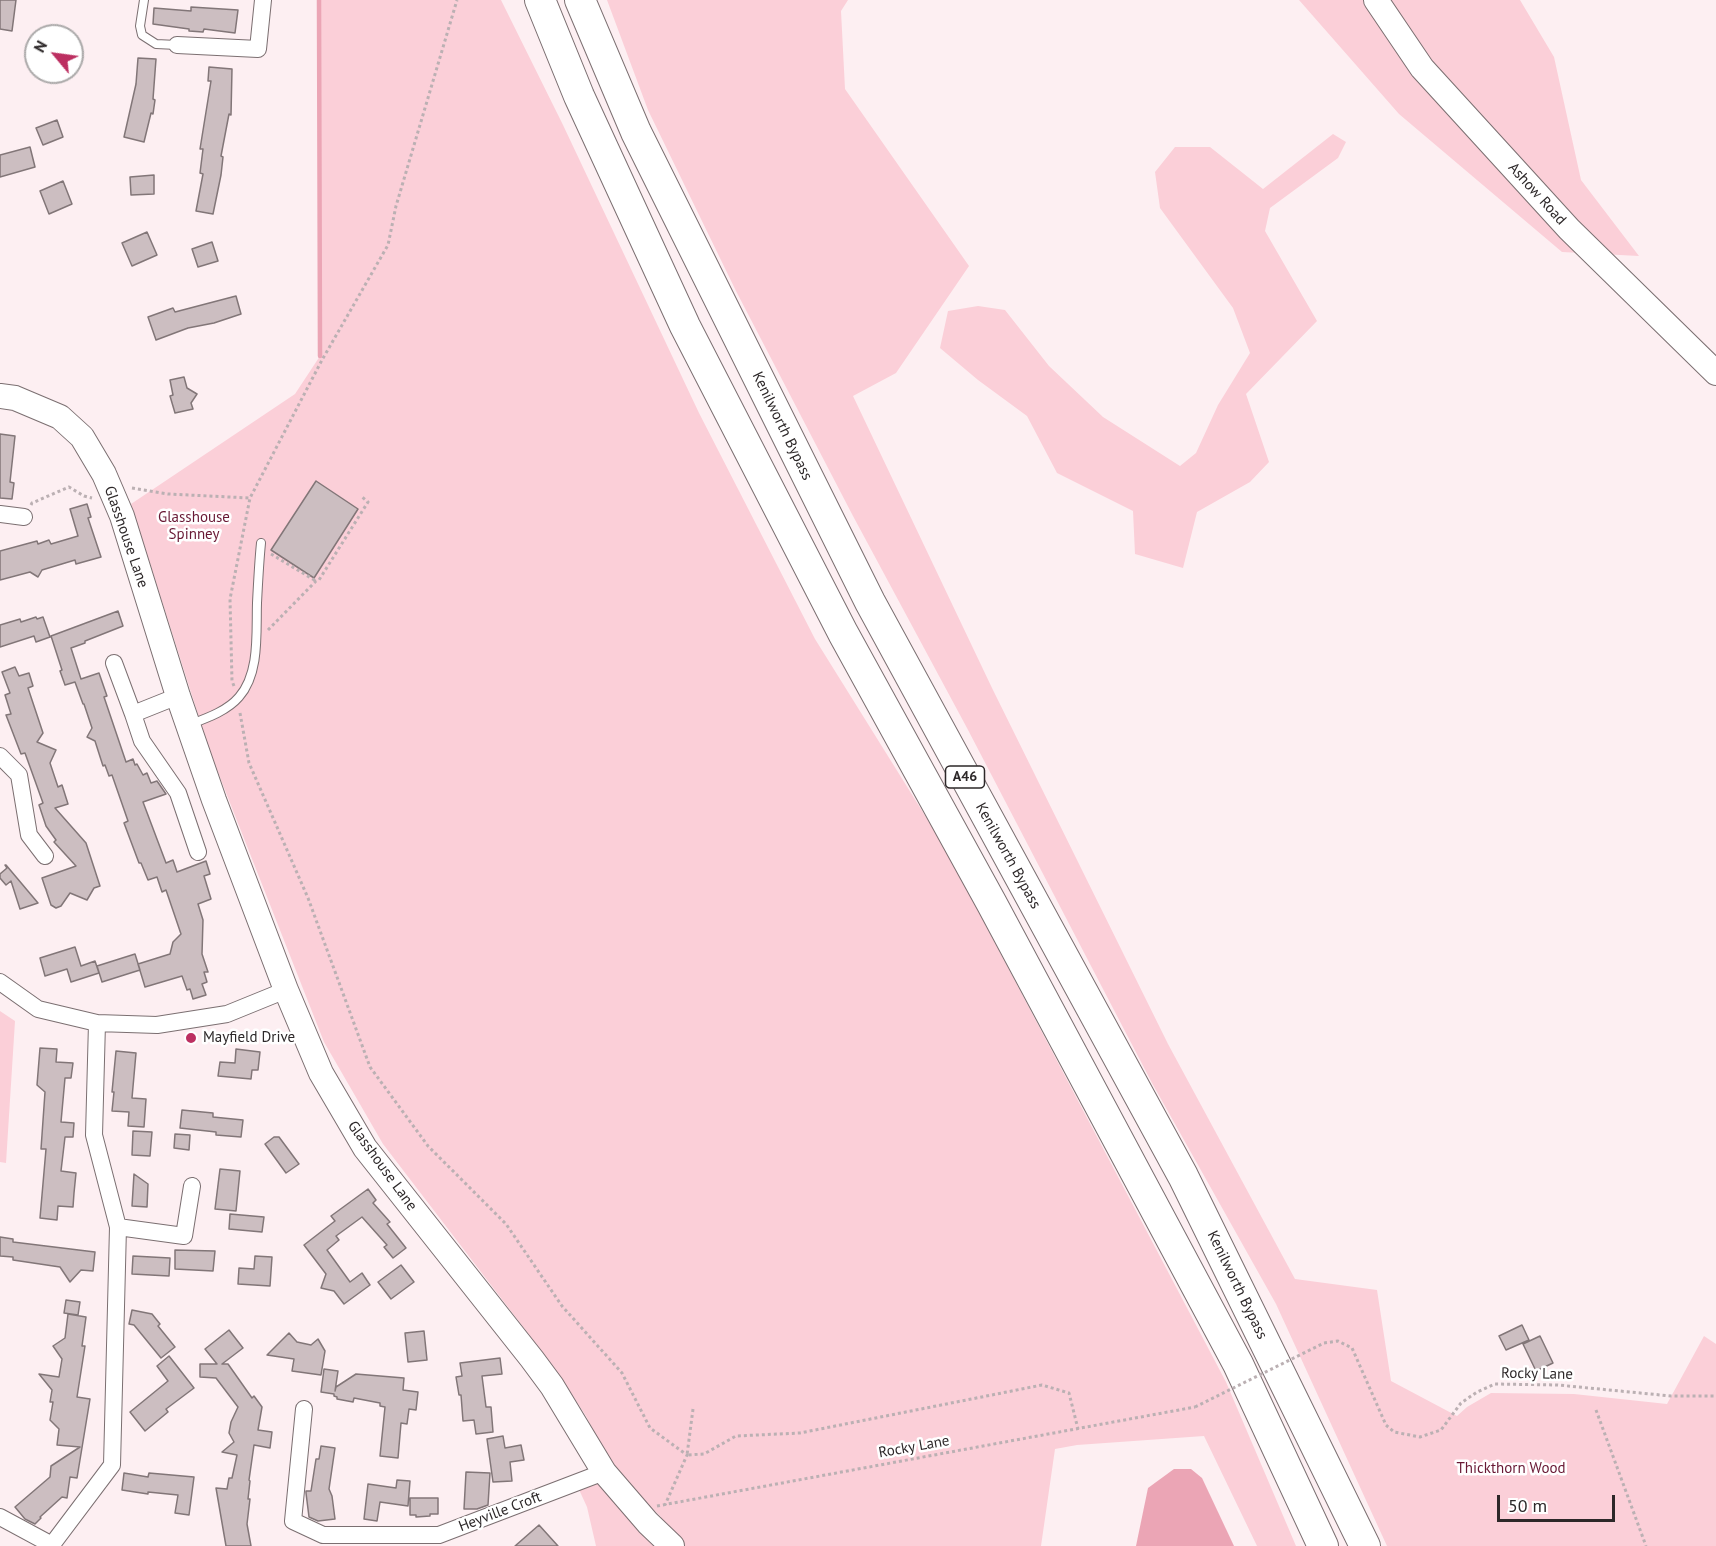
<!DOCTYPE html>
<html>
<head>
<meta charset="utf-8">
<style>
  body { margin:0 }
  #map { position:relative; width:1716px; height:1546px; overflow:hidden; background:#fdeff2; font-family:"PT Sans",sans-serif }
  canvas { display:block }
  .north { position:absolute; left:24px; top:24px; width:60px; height:60px; box-sizing:border-box; background:#fff; border:2px solid #aba9a9; border-radius:50%; rotate:299deg; font-size:16px; font-weight:700; line-height:24px; text-align:center; color:#2d2829 }
  .north::after { content:''; display:block; margin:auto; width:21px; height:27px; background:#bc2f61; clip-path:polygon(50% 0,100% 100%,50% 72%,0 100%) }
  .scale { position:absolute; left:1497px; top:1495px; width:118px; height:27px; box-sizing:border-box; border:3px solid #2d2829; border-top:0; padding-left:8px; font-size:18px; line-height:21px; white-space:nowrap; color:#2d2829; -webkit-text-stroke:4px #fff; paint-order:stroke }
</style>
</head>
<body>
<div id="map">
<canvas width="1716" height="1546"></canvas>
<div class="north">N</div>
<div class="scale">50 m</div>
</div>
<script>
const c = document.querySelector('canvas').getContext('2d');
c.lineJoin = 'round';
function fillPath(path, color) {
  c.fillStyle = color;
  c.fill(path, 'evenodd');
}
function trace(path, color, width, dash) {
  c.strokeStyle = color;
  c.lineWidth = width;
  c.lineCap = dash ? 'butt' : 'round';
  c.setLineDash(dash || []);
  c.stroke(path);
}
function drawText(font, color, halo, rows, align = 'center') {
  c.font = font + ' "PT Sans",sans-serif';
  c.lineWidth = 5;
  c.setLineDash([]);
  c.textBaseline = 'middle';
  c.strokeStyle = halo;
  c.fillStyle = color;
  for (const [text, x, y, turn = 0] of rows) {
    c.save();
    c.translate(x, y);
    c.rotate((+turn || 0) * Math.PI / 180);
    c.textAlign = isNaN(turn) ? turn : align;
    if (halo) c.strokeText(text, 0, 0);
    c.fillText(text, 0, 0);
    c.restore();
  }
}
const green = new Path2D(`
  M 319,0 L 501,0 L 563,125 L 699,413 L 815,639 L 944,846 L 1226,1382 L 1296,1546 L 1257,1546 L 1204,1436 L 1077,1445 L 1055,1449 L 1041,1546 L 680,1546 L 656,1522 L 661,1517 L 612,1469 L 586,1416 L 553,1366 L 383,1144 L 324,1042 L 210,752 L 131,504 L 295,394 L 320,356 Z
  M 607,0 L 848,0 L 841,11 L 845,89 L 969,266 L 896,373 L 853,396 L 992,688 L 1168,1044 L 1295,1279 L 1377,1290 L 1391,1381 L 1457,1416 L 1467,1407 L 1491,1393 L 1574,1394 L 1667,1404 L 1704,1336 L 1716,1344 L 1716,1546 L 1387,1546 L 1276,1304 L 1152,1083 L 967,728 L 853,516 L 736,291 L 648,110 Z
  M 1299,0 L 1520,0 L 1554,57 L 1581,180 L 1639,256 L 1562,252 L 1399,114 Z
  M 1333,134 L 1346,142 L 1338,158 L 1270,208 L 1265,231 L 1317,321 L 1246,394 L 1269,462 L 1250,482 L 1197,512 L 1183,568 L 1135,554 L 1133,511 L 1057,473 L 1027,416 L 978,380 L 940,348 L 948,311 L 978,306 L 1005,310 L 1049,366 L 1103,417 L 1180,466 L 1196,453 L 1218,405 L 1250,353 L 1233,308 L 1160,208 L 1155,172 L 1175,147 L 1210,147 L 1263,189 Z
  M 0,1011 L 15,1021 L 6,1163 L 0,1162 Z
  M 604,1472 L 673,1546 L 596,1546 L 587,1507 L 576,1483 Z`);
const water = new Path2D(`
  M 1174,1469 L 1191,1469 L 1202,1478 L 1234,1546 L 1136,1546 L 1148,1488 Z`);
const stream = new Path2D(`
  M 319,0 L 320,356`);
const building = new Path2D(`
  M 0,0 L 16,0 L 12,31 L 0,29 Z
  M 191,7 L 238,10 L 235,33 L 204,29 L 203,32 L 189,31 L 189,29 L 153,24 L 154,8 L 191,11 Z
  M 138,58 L 156,59 L 153,99 L 155,100 L 153,114 L 151,113 L 144,142 L 124,137 L 136,84 Z
  M 209,67 L 232,69 L 231,115 L 229,114 L 221,156 L 223,157 L 221,175 L 213,214 L 196,211 L 203,174 L 200,173 L 203,149 L 200,149 L 211,81 L 208,81 Z
  M 57,120 L 63,137 L 43,145 L 36,128 Z
  M 30,147 L 35,167 L 0,177 L 0,155 Z
  M 154,175 L 154,194 L 131,195 L 130,177 Z
  M 63,181 L 72,204 L 49,214 L 40,191 Z
  M 147,232 L 157,255 L 132,266 L 122,243 Z
  M 212,242 L 218,261 L 198,267 L 192,249 Z
  M 236,296 L 241,314 L 214,323 L 188,328 L 156,340 L 148,317 L 173,308 L 175,312 Z
  M 184,377 L 187,388 L 197,394 L 191,403 L 193,409 L 175,413 L 170,396 L 173,395 L 170,380 Z
  M 0,434 L 15,436 L 10,482 L 14,483 L 12,499 L 0,498 Z
  M 316,481 L 358,509 L 314,578 L 271,550 Z
  M 87,504 L 91,517 L 88,518 L 101,557 L 76,564 L 75,560 L 42,570 L 38,577 L 30,572 L 0,580 L 0,551 L 37,541 L 38,544 L 49,540 L 51,544 L 78,536 L 70,509 Z
  M 118,611 L 123,626 L 85,641 L 85,643 L 71,648 L 81,679 L 99,673 L 107,696 L 104,697 L 126,762 L 133,759 L 135,765 L 137,764 L 143,775 L 147,773 L 151,783 L 157,781 L 166,794 L 143,802 L 166,863 L 173,860 L 177,872 L 206,861 L 210,874 L 204,876 L 211,899 L 198,904 L 203,920 L 202,954 L 208,972 L 204,972 L 207,982 L 202,984 L 206,995 L 193,999 L 190,989 L 187,990 L 182,976 L 145,987 L 138,964 L 170,954 L 173,942 L 181,934 L 166,890 L 162,892 L 157,877 L 148,880 L 141,863 L 139,863 L 124,823 L 128,821 L 112,775 L 109,776 L 105,765 L 103,766 L 95,741 L 87,737 L 92,728 L 84,704 L 83,704 L 75,682 L 65,685 L 60,671 L 62,670 L 51,636 Z
  M 36,617 L 37,619 L 43,617 L 50,637 L 36,642 L 34,636 L 0,647 L 0,625 L 20,619 L 21,622 Z
  M 15,667 L 19,676 L 29,673 L 33,686 L 28,688 L 43,733 L 37,742 L 56,750 L 50,763 L 58,787 L 62,785 L 68,804 L 55,808 L 86,843 L 100,886 L 94,888 L 87,900 L 70,893 L 61,906 L 56,908 L 51,905 L 42,878 L 76,866 L 54,842 L 56,840 L 46,826 L 39,805 L 43,803 L 25,753 L 21,754 L 6,715 L 11,714 L 5,695 L 10,693 L 2,672 Z
  M 5,865 L 6,865 L 38,903 L 20,909 L 11,881 L 6,885 L 0,878 L 0,874 L 7,868 Z
  M 75,947 L 81,966 L 95,961 L 99,973 L 71,982 L 67,969 L 45,976 L 40,958 Z
  M 135,954 L 140,970 L 102,982 L 97,966 Z
  M 40,1048 L 57,1049 L 56,1062 L 73,1063 L 71,1078 L 65,1078 L 61,1122 L 74,1123 L 73,1137 L 65,1137 L 61,1171 L 76,1173 L 74,1193 L 73,1207 L 58,1206 L 57,1220 L 40,1218 L 46,1149 L 41,1149 L 45,1092 L 37,1085 Z
  M 236,1049 L 260,1052 L 258,1070 L 252,1070 L 251,1079 L 218,1076 L 220,1062 L 235,1063 Z
  M 116,1051 L 136,1053 L 132,1098 L 146,1099 L 144,1127 L 128,1126 L 129,1112 L 112,1111 L 114,1092 L 112,1092 Z
  M 182,1110 L 213,1113 L 213,1117 L 243,1120 L 241,1137 L 216,1135 L 216,1132 L 180,1128 Z
  M 133,1131 L 152,1132 L 150,1156 L 132,1155 Z
  M 175,1134 L 190,1135 L 189,1150 L 174,1148 Z
  M 274,1137 L 279,1137 L 299,1164 L 286,1173 L 265,1144 Z
  M 220,1169 L 240,1171 L 236,1211 L 215,1209 Z
  M 134,1174 L 148,1184 L 147,1207 L 132,1206 Z
  M 368,1189 L 376,1200 L 373,1203 L 390,1222 L 387,1224 L 406,1248 L 393,1258 L 384,1247 L 387,1245 L 362,1217 L 336,1236 L 339,1240 L 327,1250 L 350,1282 L 362,1273 L 370,1285 L 344,1304 L 334,1291 L 321,1288 L 326,1274 L 304,1245 L 335,1221 L 331,1216 Z
  M 230,1214 L 264,1217 L 262,1232 L 229,1229 Z
  M 0,1237 L 13,1239 L 13,1242 L 95,1252 L 93,1271 L 81,1270 L 70,1282 L 60,1267 L 13,1260 L 13,1257 L 0,1256 Z
  M 175,1250 L 215,1251 L 213,1271 L 175,1269 Z
  M 133,1256 L 170,1258 L 169,1276 L 132,1274 Z
  M 255,1256 L 272,1257 L 270,1286 L 238,1284 L 239,1268 L 254,1269 Z
  M 401,1265 L 414,1282 L 391,1299 L 378,1282 Z
  M 66,1300 L 80,1302 L 78,1315 L 64,1313 Z
  M 132,1310 L 152,1314 L 160,1324 L 158,1326 L 175,1347 L 161,1358 L 134,1325 L 129,1324 Z
  M 68,1314 L 86,1317 L 82,1346 L 85,1346 L 77,1397 L 90,1399 L 77,1478 L 70,1477 L 67,1498 L 62,1497 L 40,1517 L 41,1518 L 35,1524 L 25,1519 L 15,1507 L 50,1477 L 51,1466 L 80,1447 L 57,1445 L 59,1429 L 50,1420 L 53,1402 L 50,1402 L 52,1390 L 39,1374 L 59,1377 L 62,1359 L 53,1346 L 65,1338 Z
  M 1522,1325 L 1529,1340 L 1506,1350 L 1499,1336 Z
  M 229,1330 L 243,1348 L 222,1364 L 228,1364 L 252,1398 L 254,1396 L 262,1407 L 258,1430 L 272,1432 L 270,1448 L 254,1445 L 249,1480 L 250,1481 L 248,1499 L 250,1499 L 247,1524 L 251,1546 L 226,1546 L 216,1488 L 227,1489 L 229,1478 L 232,1478 L 237,1455 L 222,1452 L 234,1442 L 229,1433 L 231,1422 L 238,1407 L 216,1378 L 200,1377 L 200,1364 L 217,1364 L 205,1349 Z
  M 424,1331 L 427,1360 L 408,1362 L 405,1333 Z
  M 289,1333 L 297,1342 L 311,1345 L 318,1339 L 325,1351 L 321,1375 L 292,1371 L 294,1359 L 267,1355 Z
  M 1540,1336 L 1553,1363 L 1536,1371 L 1523,1344 Z
  M 169,1356 L 194,1388 L 166,1409 L 168,1412 L 145,1431 L 130,1412 L 168,1381 L 157,1366 Z
  M 500,1358 L 502,1374 L 482,1376 L 486,1407 L 491,1407 L 493,1432 L 476,1434 L 474,1420 L 463,1421 L 461,1395 L 459,1395 L 456,1377 L 462,1376 L 460,1363 Z
  M 324,1369 L 338,1371 L 335,1391 L 336,1387 L 356,1374 L 404,1378 L 403,1390 L 418,1392 L 416,1410 L 409,1409 L 407,1424 L 401,1423 L 398,1458 L 380,1456 L 385,1407 L 380,1406 L 380,1403 L 354,1398 L 353,1402 L 337,1399 L 337,1397 L 334,1396 L 334,1394 L 321,1392 Z
  M 503,1436 L 505,1448 L 521,1445 L 524,1460 L 510,1462 L 512,1481 L 493,1482 L 487,1439 Z
  M 321,1446 L 335,1448 L 329,1489 L 332,1496 L 335,1519 L 318,1521 L 309,1517 L 306,1493 L 306,1491 L 311,1491 L 316,1459 L 319,1459 Z
  M 466,1472 L 490,1473 L 488,1505 L 477,1509 L 464,1509 Z
  M 124,1473 L 148,1477 L 149,1473 L 194,1477 L 189,1515 L 175,1513 L 178,1495 L 148,1492 L 148,1494 L 122,1490 Z
  M 397,1480 L 410,1481 L 408,1506 L 380,1502 L 377,1521 L 364,1519 L 368,1484 L 396,1488 Z
  M 410,1498 L 438,1498 L 438,1514 L 430,1514 L 430,1516 L 416,1517 L 416,1515 L 410,1515 Z
  M 539,1525 L 558,1546 L 515,1546 Z`);
const path = new Path2D(`
  M 132,488 L 168,494 L 250,498
  M 31,505 L 32,503 L 69,487 L 84,496 L 92,498
  M 271,554 L 316,581
  M 268,630 L 316,581 L 319,580 L 368,502 L 361,496
  M 234,686 L 232,681 L 230,599 L 250,498 L 322,360 L 388,245 L 396,206 L 457,0
  M 240,713 L 249,763 L 308,898 L 370,1067 L 428,1146 L 506,1224 L 562,1306 L 622,1373 L 650,1428 L 687,1455 L 665,1505
  M 1324,1343 L 1338,1341 L 1352,1348 L 1386,1425 L 1394,1432 L 1420,1437 L 1441,1430 L 1461,1403 L 1477,1392 L 1495,1384 L 1558,1385 L 1671,1396 L 1716,1396
  M 693,1409 L 687,1455 L 704,1454 L 736,1436 L 800,1433 L 1042,1385 L 1069,1393 L 1078,1429
  M 1596,1410 L 1646,1546
  M 657,1506 L 1195,1407`);
const lane = new Path2D(`
  M 144,0 L 140,26 L 142,35 L 156,44 L 177,45
  M 191,724 C 207,718 227,711 239,697 C 260,673 256,633 257,603 C 258,583 259,563 261,543`);
const street = new Path2D(`
  M 177,45 L 258,49 L 263,0
  M 0,514 L 24,517
  M 114,663 L 133,714
  M 178,696 L 133,714 L 142,741 L 178,793 L 198,852
  M 0,756 L 19,775 L 29,835 L 45,856
  M 0,982 L 38,1009 L 97,1023 L 157,1025 L 227,1014 L 286,990
  M 118,1227 L 184,1236 L 192,1186
  M 304,1409 L 293,1521 L 323,1535 L 439,1535 L 604,1472
  M 0,1517 L 52,1545
  M 51,1546 L 112,1465 L 118,1227 L 94,1135 L 97,1023`);
const secondary = new Path2D(`
  M 1376,0 L 1422,68 L 1569,229 L 1716,373
  M 0,396 L 15,398 L 60,417 L 82,437 L 104,474 L 122,516 L 178,696 L 214,800 L 286,990 L 321,1073 L 365,1148 L 532,1359 L 552,1386 L 604,1472 L 648,1523 L 672,1546`);
const highway = new Path2D(`
  M 540,0 L 579,96 L 685,326 L 843,633 L 992,904 L 1238,1364 L 1323,1546
  M 580,0 L 636,132 L 870,602 L 1183,1176 L 1365,1546`);
const pathBridge = new Path2D(`
  M 1195,1407 L 1324,1343`);
const markers = [
  [191,1038,6,"#bc2f61"]
];
const shields = [
  [965,777,39]
];
const shieldNames = [
  ["A46",965,777]
];
const streetNames = [
  ["Ashow Road",1537,194,48],
  ["Kenilworth Bypass",782,426,64],
  ["Glasshouse Lane",126,537,71],
  ["Kenilworth Bypass",1008,856,61],
  ["Glasshouse Lane",382,1166,54],
  ["Kenilworth Bypass",1237,1285,64],
  ["Rocky Lane",1537,1374,1],
  ["Rocky Lane",914,1447,-10],
  ["Heyville Croft",500,1512,-21]
];
const parkNames = [
  ["Glasshouse",194,518],
  ["Spinney",194,535],
  ["Thickthorn Wood",1511,1469]
];
const poiNames = [
  ["Mayfield Drive",203,1038]
];
fillPath(green, '#fbcfd8');
fillPath(water, '#eba5b5');
trace(stream, '#eba5b5', 4.5);
fillPath(building, '#ccbec1');
trace(building, '#827678', 1.5);
trace(lane, '#7b6f71', 10);
trace(street, '#7b6f71', 18);
trace(secondary, '#7b6f71', 26);
trace(highway, '#7b6f71', 32);
trace(path, '#bbb0b3', 3, [3, 3]);
trace(lane, '#fff', 8);
trace(street, '#fff', 16);
trace(secondary, '#fff', 24);
trace(highway, '#fff', 30);
trace(pathBridge, '#bbb0b3', 3, [3, 3]);
for (const [x, y, r, color] of markers) {
  const dot = new Path2D();
  dot.arc(x, y, r, 0, 2 * Math.PI);
  c.fillStyle = color;
  c.fill(dot);
  trace(dot, '#fff', 2);
}
for (const [x, y, w] of shields) {
  const box = new Path2D();
  box.roundRect(x - w / 2, y - 11, w, 22, 4.5);
  c.fillStyle = '#fff';
  c.fill(box);
  trace(box, '#2d2829', 1.5);
}
drawText('bold 14px', '#2d2829', null, shieldNames);
drawText('15px', '#2d2829', '#fff', streetNames);
drawText('15px', '#681834', '#fff', parkNames);
drawText('15px', '#2d2829', '#fff', poiNames, 'left');
</script>
</body>
</html>
